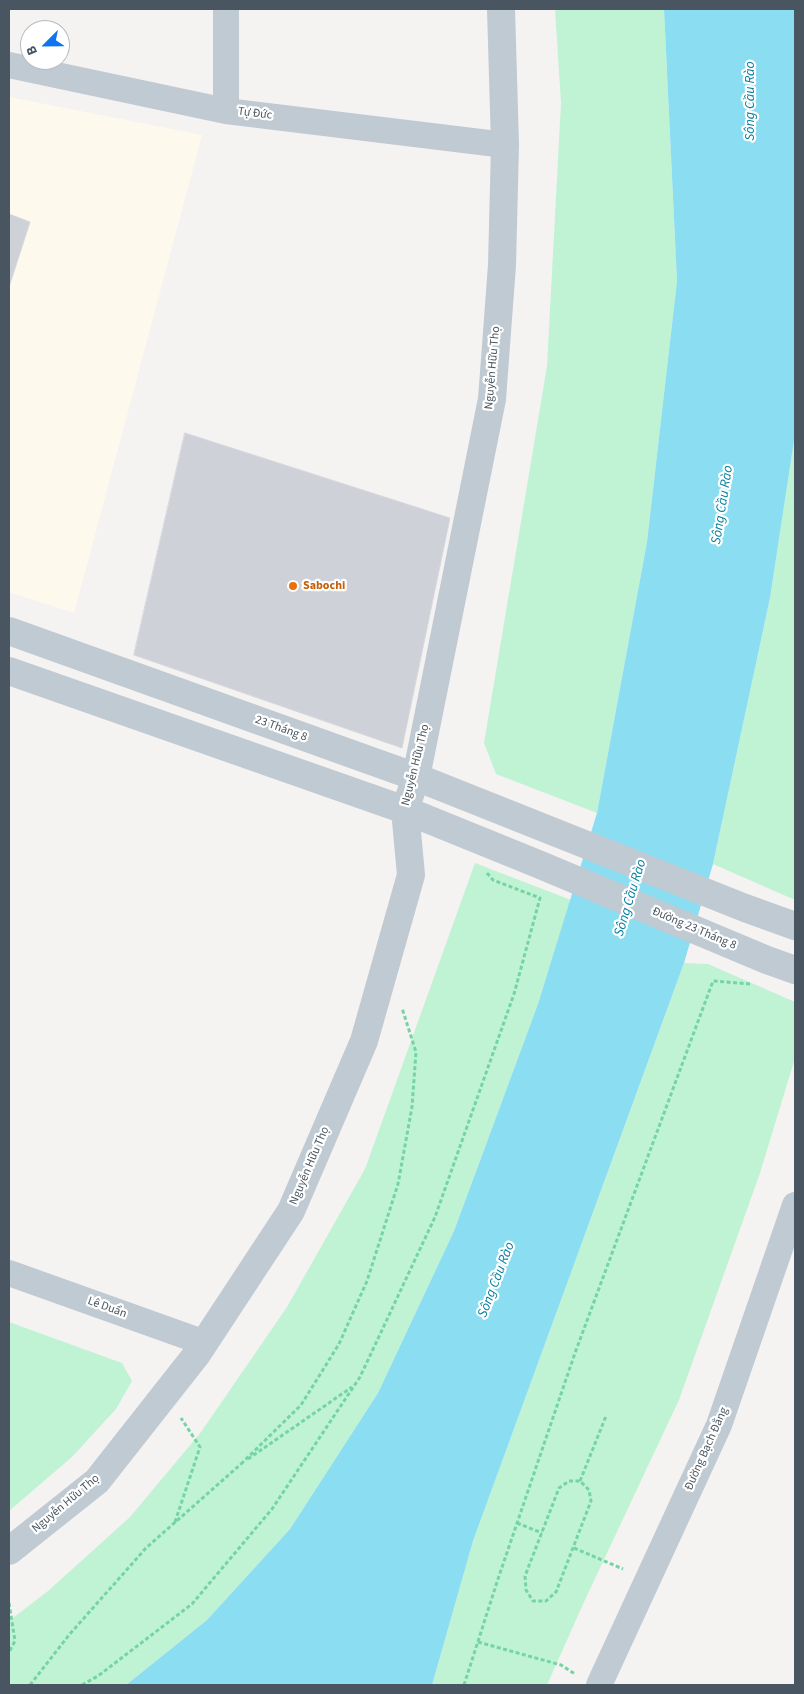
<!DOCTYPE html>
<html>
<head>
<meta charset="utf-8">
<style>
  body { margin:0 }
  #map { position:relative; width:804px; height:1694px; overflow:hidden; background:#f5f2f2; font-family:"Source Sans 3",sans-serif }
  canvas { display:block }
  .frame { position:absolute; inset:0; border:10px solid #495661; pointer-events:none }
  .north { position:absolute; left:20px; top:20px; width:50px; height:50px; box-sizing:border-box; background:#fff; border:1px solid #b6bbc0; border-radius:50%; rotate:247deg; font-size:14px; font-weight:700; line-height:20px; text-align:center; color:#495661 }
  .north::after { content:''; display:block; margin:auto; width:18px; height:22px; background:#1073f1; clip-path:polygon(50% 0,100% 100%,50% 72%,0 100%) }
</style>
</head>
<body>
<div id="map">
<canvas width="804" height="1694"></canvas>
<div class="frame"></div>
<div class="north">B</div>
</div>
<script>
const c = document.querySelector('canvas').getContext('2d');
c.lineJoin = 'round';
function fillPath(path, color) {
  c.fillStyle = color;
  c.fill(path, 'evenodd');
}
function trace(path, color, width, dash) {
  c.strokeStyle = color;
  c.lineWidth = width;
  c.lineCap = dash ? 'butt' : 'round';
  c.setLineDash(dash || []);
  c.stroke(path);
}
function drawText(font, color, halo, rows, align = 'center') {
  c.font = font + ' "Source Sans 3",sans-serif';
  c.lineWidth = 4.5;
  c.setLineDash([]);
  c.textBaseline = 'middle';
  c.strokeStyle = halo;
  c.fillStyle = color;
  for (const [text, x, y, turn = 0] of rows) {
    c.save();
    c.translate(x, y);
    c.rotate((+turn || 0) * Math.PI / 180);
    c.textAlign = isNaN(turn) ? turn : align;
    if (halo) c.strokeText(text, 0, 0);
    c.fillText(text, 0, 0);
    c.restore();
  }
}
const commercial = new Path2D(`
  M 9,97 L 202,135 L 74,613 L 9,592 Z`);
const green = new Path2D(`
  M 555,9 L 664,9 L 677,281 L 647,542 L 597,813 L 496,774 L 484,743 L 547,366 L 561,103 Z
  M 795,434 L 795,900 L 713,864 L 770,598 Z
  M 475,863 L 571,900 L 538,1004 L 454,1231 L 378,1393 L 290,1529 L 207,1620 L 126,1685 L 9,1685 L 9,1621 L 48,1591 L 130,1517 L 201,1432 L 287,1307 L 365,1169 Z
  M 684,963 L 708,964 L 795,1002 L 795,1058 L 760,1173 L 679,1400 L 584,1602 L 547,1685 L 432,1685 L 473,1541 Z
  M 9,1322 L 122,1363 L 132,1381 L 116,1409 L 72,1457 L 9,1511 Z`);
const water = new Path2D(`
  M 664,9 L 795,9 L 795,434 L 770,598 L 713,864 L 684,963 L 473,1541 L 432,1685 L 126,1685 L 207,1620 L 290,1529 L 378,1393 L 454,1231 L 538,1004 L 597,813 L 647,542 L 677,281 Z`);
const building = new Path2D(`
  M 9,214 L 30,222 L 9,287 Z
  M 185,433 L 450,518 L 402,748 L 134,655 Z`);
const path = new Path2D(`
  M 248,1459 L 352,1387
  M 241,1464 L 301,1405 L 339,1344 L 367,1281 L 398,1184 L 412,1107 L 416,1052 L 402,1008
  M 569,1481 L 580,1481 L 589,1490 L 591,1501 L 556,1592 L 546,1601 L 533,1601 L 526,1590 L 525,1576 L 559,1488 Z
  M 580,1481 L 606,1416
  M 175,1522 L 200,1447 L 181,1418
  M 517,1523 L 542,1533
  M 574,1548 L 623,1569
  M 9,1603 L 15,1641 L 9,1652
  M 478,1642 L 561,1665 L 575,1674
  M 30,1685 L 69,1635 L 146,1548 L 241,1464
  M 82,1685 L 98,1676 L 192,1604 L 272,1509 L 360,1377 L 435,1217 L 514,994 L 540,898 L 493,880 L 487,873
  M 464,1685 L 498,1579 L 575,1353 L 713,981 L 751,984`);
const minor = new Path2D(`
  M 226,9 L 226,111
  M 9,65 L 226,111 L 505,145
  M 9,1273 L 205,1343
  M 599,1685 L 719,1425 L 795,1205`);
const tertiary = new Path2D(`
  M 9,631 L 416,777 L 745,908 L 795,926
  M 9,671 L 405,810 L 538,864 L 767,960 L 795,970
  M 9,1551 L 97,1481 L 197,1354 L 291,1211 L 364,1041 L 411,875 L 405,810 L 416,777 L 492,399 L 502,265 L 505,145 L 501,9`);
const markers = [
  [293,586,5,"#e8710a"]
];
const streetNames = [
  ["Tự Đức",255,114,7],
  ["Nguyễn Hữu Thọ",493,368,-85],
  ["23 Tháng 8",281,729,20],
  ["Nguyễn Hữu Thọ",416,765,-76],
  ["Đường 23 Tháng 8",694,929,23],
  ["Nguyễn Hữu Thọ",310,1166,-67],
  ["Lê Duẩn",107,1308,20],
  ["Đường Bạch Đằng",707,1449,-66],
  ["Nguyễn Hữu Thọ",66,1504,-40]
];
const foodNames = [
  ["Sabochi",303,586]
];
const waterNames = [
  ["Sông Cầu Rào",751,101,-90],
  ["Sông Cầu Rào",723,505,-81],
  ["Sông Cầu Rào",631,898,-73],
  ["Sông Cầu Rào",497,1280,-69]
];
fillPath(commercial, '#fef9ed');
fillPath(green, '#c0f3d4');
fillPath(water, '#8bddf2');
fillPath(building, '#ced1d7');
trace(building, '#d6d8de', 1);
trace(path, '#75d4a5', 3, [4, 2.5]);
trace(minor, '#c0cad2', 26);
trace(tertiary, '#c0cad2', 28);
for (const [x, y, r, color] of markers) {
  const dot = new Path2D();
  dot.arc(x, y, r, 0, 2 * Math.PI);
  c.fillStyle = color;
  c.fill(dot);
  trace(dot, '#fff', 2);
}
drawText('12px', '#495661', '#fff', streetNames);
drawText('bold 12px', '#c56008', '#fff', foodNames, 'left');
drawText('italic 14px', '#0580a0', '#fff', waterNames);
</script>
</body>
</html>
